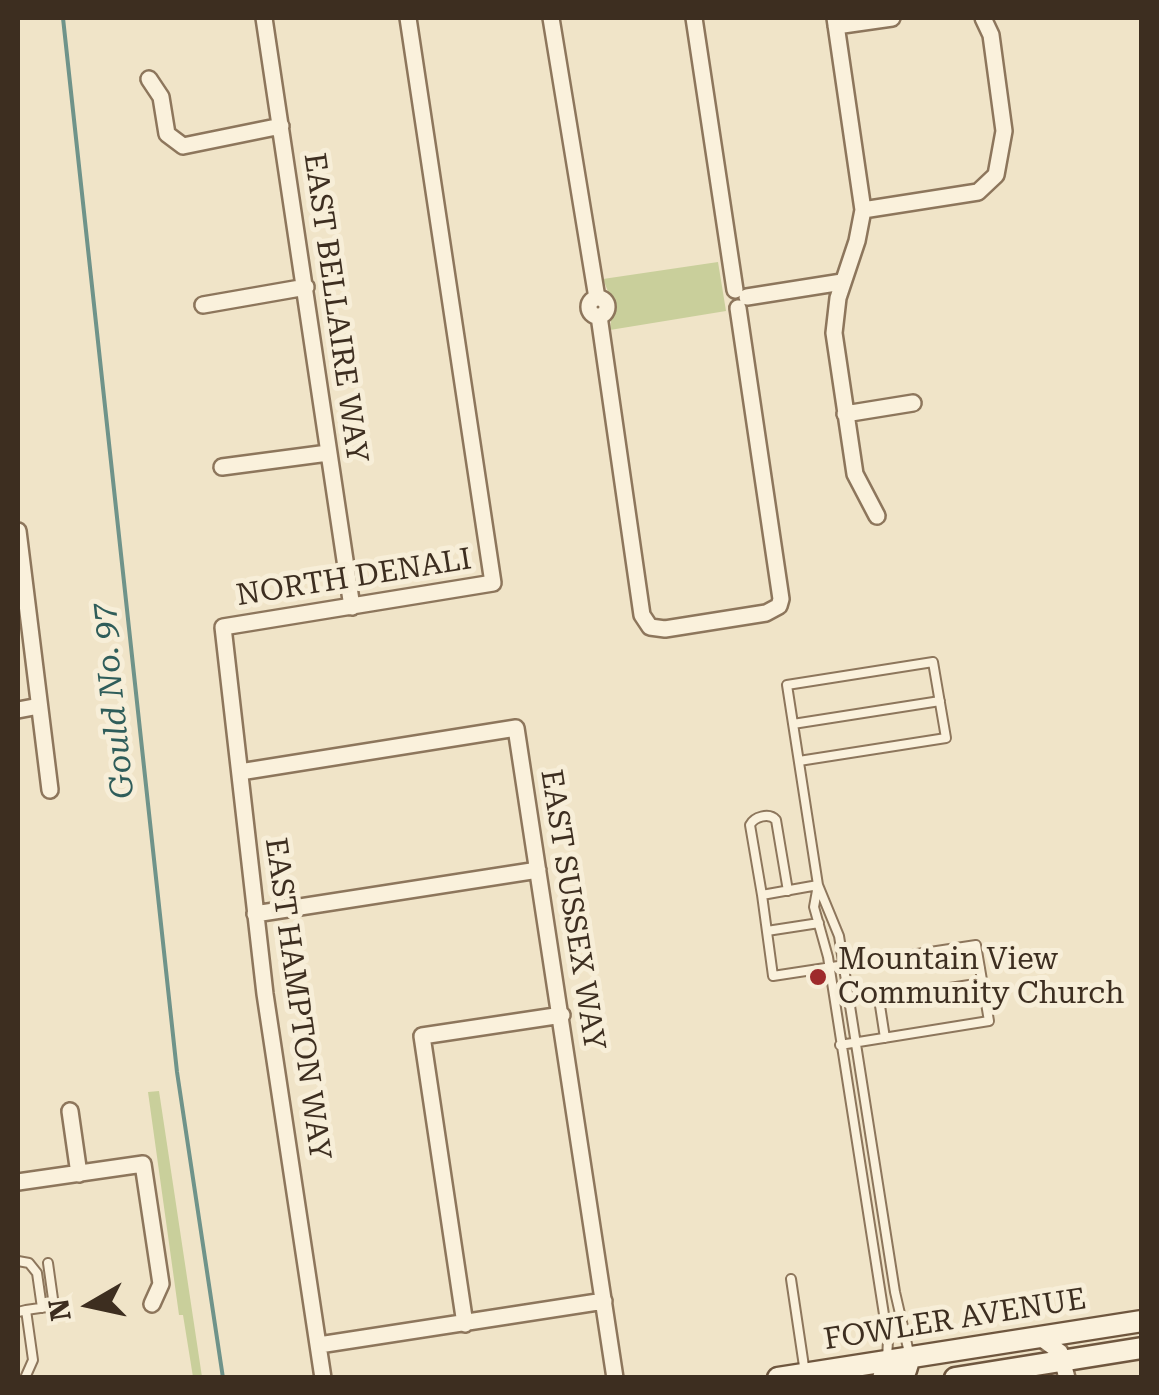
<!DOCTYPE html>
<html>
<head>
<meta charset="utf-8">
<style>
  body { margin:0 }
  #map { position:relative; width:1159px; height:1395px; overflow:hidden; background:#f0e4c8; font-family:"Roboto Serif",serif }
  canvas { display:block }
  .frame { position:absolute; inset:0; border:20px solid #3d2e20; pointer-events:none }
  .north { position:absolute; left:40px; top:1255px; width:100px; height:100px; -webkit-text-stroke:8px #f7eed8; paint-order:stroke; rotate:261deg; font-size:28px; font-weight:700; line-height:40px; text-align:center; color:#3d2e20 }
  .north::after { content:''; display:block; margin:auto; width:35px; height:45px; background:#3d2e20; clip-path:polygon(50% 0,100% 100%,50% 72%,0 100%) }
</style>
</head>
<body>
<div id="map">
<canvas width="1159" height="1395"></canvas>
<div class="frame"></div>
<div class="north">N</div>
</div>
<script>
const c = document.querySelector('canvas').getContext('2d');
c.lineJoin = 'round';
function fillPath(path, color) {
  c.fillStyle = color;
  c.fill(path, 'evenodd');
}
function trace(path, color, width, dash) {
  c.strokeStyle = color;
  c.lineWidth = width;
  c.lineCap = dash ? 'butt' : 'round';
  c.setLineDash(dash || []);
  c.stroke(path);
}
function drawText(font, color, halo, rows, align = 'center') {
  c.font = font + ' "Roboto Serif",serif';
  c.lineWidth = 10;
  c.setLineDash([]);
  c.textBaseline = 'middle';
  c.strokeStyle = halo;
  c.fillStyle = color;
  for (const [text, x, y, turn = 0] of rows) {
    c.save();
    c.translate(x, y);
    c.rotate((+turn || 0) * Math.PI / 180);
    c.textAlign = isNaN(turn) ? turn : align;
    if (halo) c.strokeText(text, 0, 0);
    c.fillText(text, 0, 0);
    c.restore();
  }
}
const green = new Path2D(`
  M 718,262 L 726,311 L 610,330 L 613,304 L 603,279 Z
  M 159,1091 L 202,1377 L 193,1377 L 183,1315 L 179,1315 L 148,1092 Z`);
const stream = new Path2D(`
  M 63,18 L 177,1072 L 223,1378`);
const lane = new Path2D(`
  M 793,724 L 940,701
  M 799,761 L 946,738 L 933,662 L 787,685 L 818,885 L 839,936 L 895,1292 L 910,1357
  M 818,885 L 762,895 L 773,976 L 976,945 L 989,1021 L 840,1045
  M 818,885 L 814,907 L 828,957 L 888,1340 L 887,1359
  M 762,895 L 750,825 C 754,817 769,812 776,820 L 788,891
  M 767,931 L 819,923
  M 885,1038 L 879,999 L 982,983
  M 18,1261 L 29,1263 L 37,1273 L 42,1308
  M 791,1279 L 805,1373
  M 26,1310 L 54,1306 L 48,1263
  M 18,1312 L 26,1310 L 33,1360 L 25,1378`);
const street = new Path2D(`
  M 264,18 L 352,607
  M 551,18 L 597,298
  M 694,18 L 735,290
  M 835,18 L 863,210 L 857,241 L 838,298 L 834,333 L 855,474 L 877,516
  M 836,26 L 892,18
  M 149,79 L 161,97 L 167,134 L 183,146 L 281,126
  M 863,210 L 978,192 L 996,175 L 1004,131 L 991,35 L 983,18
  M 747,297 L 842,282
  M589 307a9 9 0 1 1 18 0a9 9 0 1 1-18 0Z
  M 203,305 L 306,287
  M 599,316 L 642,615 L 650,627 L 665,629 L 766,613 L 779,606 L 781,599 L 738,308
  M 845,414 L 913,403
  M 222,467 L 328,453
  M 18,531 L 50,790
  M 18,710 L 39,706
  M 240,772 L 516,728 L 615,1378
  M 255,914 L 538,870
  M 70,1111 L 79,1174
  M 18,1182 L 143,1164 L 161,1284 L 152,1304
  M 465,1324 L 422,1036 L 562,1015
  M 1039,1337 L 1060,1352 L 1067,1378
  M 319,1345 L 604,1301
  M 323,1378 L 265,994 L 223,627 L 493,583 L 408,18`);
const secondary = new Path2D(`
  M 778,1378 L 1142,1321
  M 883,1378 L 906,1370 L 910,1357
  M 955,1378 L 1142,1348`);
const markers = [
  [818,977,10,"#9e2a2b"]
];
const streetNames = [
  ["EAST BELLAIRE WAY",335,308,82],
  ["NORTH DENALI",354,578,-9],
  ["EAST SUSSEX WAY",572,910,81],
  ["EAST HAMPTON WAY",297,999,82],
  ["FOWLER AVENUE",955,1320,-9]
];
const poiNames = [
  ["Mountain View",838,960],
  ["Community Church",838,994]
];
const waterNames = [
  ["Gould No. 97",114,701,-96]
];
fillPath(green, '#c9cf9b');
trace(stream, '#6f938a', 4);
trace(lane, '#8d765c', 12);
trace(street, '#8d765c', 20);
trace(secondary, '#6f573f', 25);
trace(lane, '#faf1dc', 8);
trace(street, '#faf1dc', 15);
trace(secondary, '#faf1dc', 20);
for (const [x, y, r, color] of markers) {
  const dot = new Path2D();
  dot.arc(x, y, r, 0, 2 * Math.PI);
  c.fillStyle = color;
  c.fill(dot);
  trace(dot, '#f7eed8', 4);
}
drawText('30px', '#3d2e20', '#f7eed8', streetNames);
drawText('30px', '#3d2e20', '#f7eed8', poiNames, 'left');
drawText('italic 32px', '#2f5d5a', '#f7eed8', waterNames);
</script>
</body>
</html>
